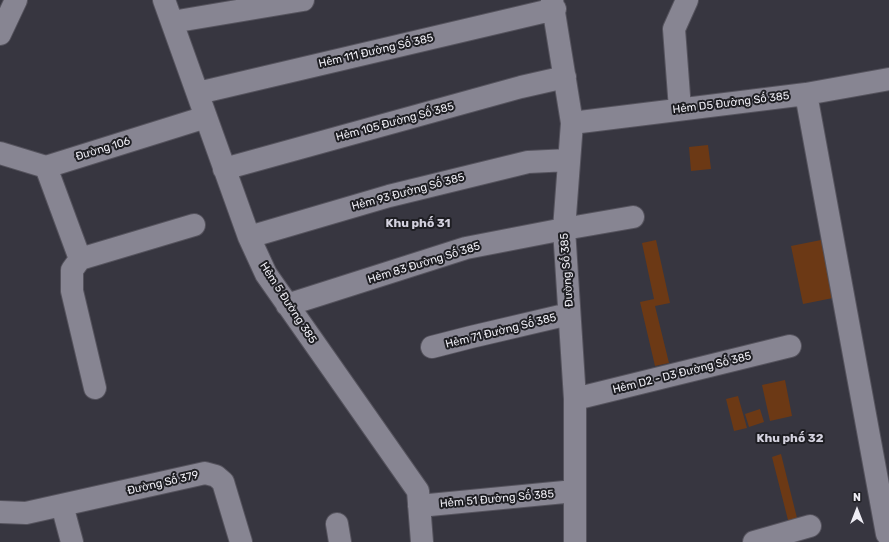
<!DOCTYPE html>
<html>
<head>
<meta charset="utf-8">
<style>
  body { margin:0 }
  #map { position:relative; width:889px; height:542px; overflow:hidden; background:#373640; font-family:Rubik,sans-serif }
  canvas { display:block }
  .north { position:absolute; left:837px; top:490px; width:40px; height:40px; -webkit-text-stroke:3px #1e1e23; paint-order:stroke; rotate:0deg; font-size:11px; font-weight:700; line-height:16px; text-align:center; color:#efeef5 }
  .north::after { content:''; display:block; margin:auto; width:14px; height:18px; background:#efeef5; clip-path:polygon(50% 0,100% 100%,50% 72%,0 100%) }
</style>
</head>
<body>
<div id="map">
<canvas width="889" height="542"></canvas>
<div class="north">N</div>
</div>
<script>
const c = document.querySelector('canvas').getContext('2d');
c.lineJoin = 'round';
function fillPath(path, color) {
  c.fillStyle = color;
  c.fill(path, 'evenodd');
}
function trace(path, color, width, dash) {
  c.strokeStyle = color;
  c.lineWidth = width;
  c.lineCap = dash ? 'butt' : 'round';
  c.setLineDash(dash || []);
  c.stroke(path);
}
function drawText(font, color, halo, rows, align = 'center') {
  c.font = font + ' Rubik,sans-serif';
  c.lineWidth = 4;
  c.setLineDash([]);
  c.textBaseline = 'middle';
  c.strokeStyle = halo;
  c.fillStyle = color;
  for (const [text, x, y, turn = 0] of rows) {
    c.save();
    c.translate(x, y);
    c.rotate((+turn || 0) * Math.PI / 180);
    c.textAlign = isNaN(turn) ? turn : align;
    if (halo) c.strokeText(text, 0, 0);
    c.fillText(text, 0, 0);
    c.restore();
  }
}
const building = new Path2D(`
  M 708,145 L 711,169 L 691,171 L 689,147 Z
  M 656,240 L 670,303 L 655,306 L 669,363 L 655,366 L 640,302 L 654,299 L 642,243 Z
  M 821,240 L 833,298 L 803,304 L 791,246 Z
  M 785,380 L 792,416 L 770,421 L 762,385 Z
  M 738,396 L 747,428 L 734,431 L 726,399 Z
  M 760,409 L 764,422 L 749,427 L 745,414 Z
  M 781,454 L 799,526 L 790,528 L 772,457 Z`);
const minor = new Path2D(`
  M 164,0 L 249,237 L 266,274 L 418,491 L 422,542
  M 552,0 L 572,123 L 564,229 L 575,399 L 575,542
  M 172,22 L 303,0
  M 0,34 L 16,0
  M 198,93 L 555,9
  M 806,94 L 887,534
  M 680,109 L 674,29 L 687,0
  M 572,123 L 806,94 L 889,79
  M 0,153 L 46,167 L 206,117
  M 46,167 L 80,259
  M 224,169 L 521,87 L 565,77
  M 249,237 L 389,196 L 528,162 L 569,160
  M 287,305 L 466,248 L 564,229 L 633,217
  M 432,347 L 471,337 L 569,314
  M 95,388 L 72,291 L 72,270 L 80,259 L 194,225
  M 575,399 L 790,346
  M 62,505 L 72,542
  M 419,506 L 575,491
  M 0,512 L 26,513 L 205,473 L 216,476 L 223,482 L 241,542
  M 337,524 L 340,542
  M 754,542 L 810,526`);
const streetNames = [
  ["Hẻm 111 Đường Số 385",376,51,-13],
  ["Hẻm D5 Đường Số 385",731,103,-7],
  ["Hẻm 105 Đường Số 385",395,122,-15],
  ["Đường 106",103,149,-17],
  ["Hẻm 93 Đường Số 385",408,192,-15],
  ["Hẻm 83 Đường Số 385",424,263,-17],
  ["Đường Số 385",567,270,-94],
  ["Hẻm 5 Đường 385",288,303,57],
  ["Hẻm 71 Đường Số 385",501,331,-14],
  ["Hẻm D2 - D3 Đường Số 385",682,373,-14],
  ["Đường Số 379",163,483,-13],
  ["Hẻm 51 Đường Số 385",497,499,-5]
];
const neighbourhoodNames = [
  ["Khu phố 31",418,224],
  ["Khu phố 32",790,439]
];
fillPath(building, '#6c3915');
trace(minor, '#55535d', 24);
trace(minor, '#878592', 22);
drawText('11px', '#efeef5', '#1e1e23', streetNames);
drawText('bold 12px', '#d4d2df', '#1e1e23', neighbourhoodNames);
</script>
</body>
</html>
